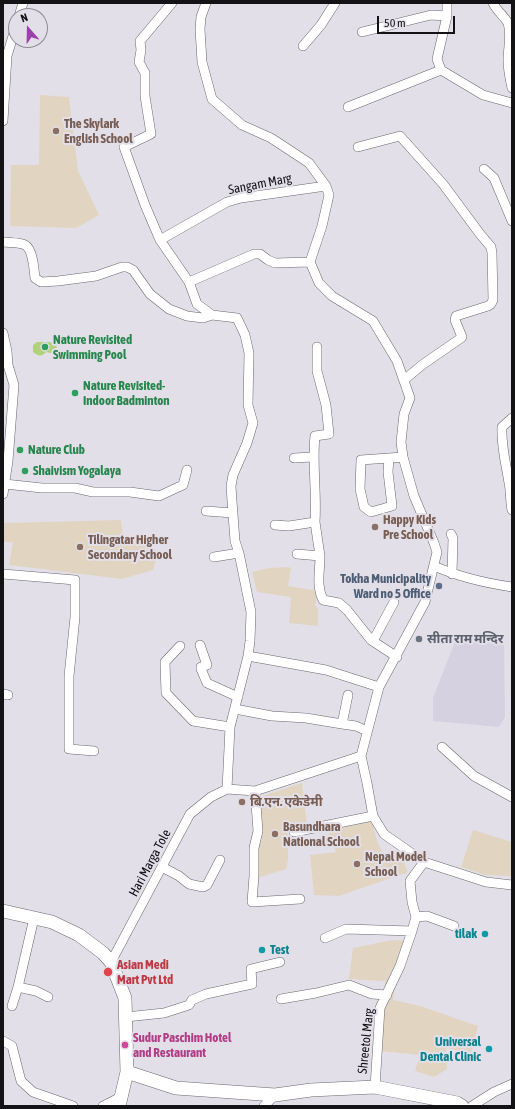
<!DOCTYPE html>
<html>
<head>
<meta charset="utf-8">
<style>
  body { margin:0 }
  #map { position:relative; width:515px; height:1109px; overflow:hidden; background:#e2dfe8; font-family:"Asap Condensed",sans-serif }
  canvas { display:block }
  .frame { position:absolute; inset:0; border:4px solid #131215; pointer-events:none }
  .north { position:absolute; left:8px; top:8px; width:40px; height:40px; box-sizing:border-box; background:#e2dfe8; border:1px solid #8f8d94; border-radius:50%; rotate:340deg; font-size:11px; font-weight:700; line-height:16px; text-align:center; color:#131215 }
  .north::after { content:''; display:block; margin:auto; width:14px; height:18px; background:#9c41ac; clip-path:polygon(50% 0,100% 100%,50% 72%,0 100%) }
  .scale { position:absolute; left:377px; top:16px; width:78px; height:18px; box-sizing:border-box; border:2px solid #131215; border-top:0; padding-left:5px; font-size:12px; line-height:14px; white-space:nowrap; color:#131215; -webkit-text-stroke:3px #e2dfe8; paint-order:stroke }
</style>
</head>
<body>
<div id="map">
<canvas width="515" height="1109"></canvas>
<div class="frame"></div>
<div class="north">N</div>
<div class="scale">50 m</div>
</div>
<script>
const c = document.querySelector('canvas').getContext('2d');
c.lineJoin = 'round';
function fillPath(path, color) {
  c.fillStyle = color;
  c.fill(path, 'evenodd');
}
function trace(path, color, width, dash) {
  c.strokeStyle = color;
  c.lineWidth = width;
  c.lineCap = dash ? 'butt' : 'round';
  c.setLineDash(dash || []);
  c.stroke(path);
}
function drawText(font, color, halo, rows, align = 'center') {
  c.font = font + ' "Asap Condensed","Noto Sans Devanagari",sans-serif';
  c.lineWidth = 4;
  c.setLineDash([]);
  c.textBaseline = 'middle';
  c.strokeStyle = halo;
  c.fillStyle = color;
  for (const [text, x, y, turn = 0] of rows) {
    c.save();
    c.translate(x, y);
    c.rotate((+turn || 0) * Math.PI / 180);
    c.textAlign = isNaN(turn) ? turn : align;
    if (halo) c.strokeText(text, 0, 0);
    c.fillText(text, 0, 0);
    c.restore();
  }
}
const built = new Path2D(`
  M 456,639 L 504,645 L 505,717 L 499,727 L 433,721 L 433,698 Z`);
const education = new Path2D(`
  M 40,95 L 69,97 L 78,171 L 99,215 L 76,228 L 10,226 L 11,165 L 39,165 Z
  M 121,520 L 123,538 L 158,551 L 153,570 L 122,579 L 9,565 L 13,542 L 3,542 L 3,523 Z
  M 288,567 L 291,568 L 288,586 L 318,591 L 315,605 L 318,609 L 318,626 L 289,623 L 291,597 L 257,592 L 252,572 L 270,568 Z
  M 302,783 L 307,825 L 288,829 L 288,860 L 286,869 L 257,878 L 256,856 L 262,839 L 256,798 Z
  M 372,821 L 377,841 L 384,856 L 399,852 L 408,872 L 339,896 L 314,895 L 310,855 L 336,852 L 328,831 Z
  M 473,830 L 512,842 L 511,876 L 485,875 L 461,867 Z
  M 392,940 L 407,941 L 396,981 L 393,1000 L 420,1006 L 478,1026 L 471,1053 L 446,1048 L 447,1069 L 434,1077 L 415,1071 L 420,1055 L 380,1051 L 385,981 L 349,979 L 353,948 Z`);
const green = new Path2D(`
  M 37,342 L 50,342 L 57,345 L 55,354 L 46,352 C 42,357 38,356 33,352 L 33,345 Z`);
const street = new Path2D(`
  M 172,3 L 140,41 L 141,50 L 139,62 L 145,73 L 145,96 L 151,134 L 124,147 L 145,205 L 160,240 L 189,282 L 197,304 L 212,315 L 237,318 L 245,335 L 249,353 L 248,405 L 253,423 L 247,443 L 233,475 L 231,486 L 232,501 L 235,541 L 239,553 L 251,612 L 250,641 L 248,656 L 230,727 L 227,789
  M 206,3 L 201,17 L 200,29 L 202,62 L 212,99 L 242,125 L 271,138 L 309,163 L 326,186 L 329,195 L 322,226 L 310,262 L 319,283 L 332,296 L 373,321 L 397,361 L 410,398 L 404,414 L 401,442 L 403,457 L 414,496 L 434,543 L 437,552 L 425,602 L 379,687 L 361,756 L 367,783 L 373,816 L 384,834 L 424,862 L 486,882 L 512,885
  M 493,3 C 496,10 505,17 508,23 C 512,35 508,48 508,60 C 508,70 510,79 512,88
  M 19,16 L 23,3
  M 447,16 L 447,3
  M 362,32 L 431,15 L 447,16 L 437,59 L 441,70 L 483,95 L 512,103
  M 303,46 L 321,25 L 335,3
  M 348,107 L 441,70
  M 3,121 L 7,56 L 16,26
  M 358,147 L 400,136 L 443,184 L 480,234 L 491,247 L 492,253 L 493,300 L 491,304 L 488,306 L 456,316 L 455,320 L 462,337 L 461,338 L 422,365 L 404,380
  M 484,169 L 494,178 L 512,221
  M 160,240 L 227,202 L 241,198 L 326,186
  M 3,242 C 9,243 19,242 25,245 C 33,249 34,270 35,278 L 41,282 L 58,281 L 96,276 L 122,267 L 127,267 L 133,270 L 150,294 L 169,309 L 187,316 L 203,318 L 212,315
  M 189,282 L 254,254 L 260,254 L 268,260 L 275,263 L 310,262
  M 3,333 L 7,351 L 8,365 L 14,385 L 8,461 L 3,494
  M 512,418 L 502,427 C 501,446 506,464 509,483 C 511,492 510,501 512,510
  M 294,458 L 313,457
  M 389,458 L 388,472 L 392,506 L 371,512 L 364,507 L 360,489 L 361,460 L 403,457
  M 5,484 L 42,488 L 75,488 L 93,492 L 130,492 L 159,496 L 183,485 L 187,470
  M 206,511 L 233,513
  M 315,522 C 317,493 312,464 315,436 L 329,434 L 326,405 L 317,371 L 317,347
  M 275,525 L 289,526 L 315,522 L 320,556
  M 451,534 L 453,538 L 452,574
  M 297,554 L 320,556 C 320,571 316,586 323,600 L 339,603 L 347,610 L 371,640 L 397,657
  M 214,557 L 239,553
  M 434,566 C 459,577 485,583 512,587
  M 3,574 L 75,580 L 75,617 L 69,676 L 69,749 L 94,751
  M 373,641 L 394,602
  M 200,645 L 207,665 L 201,667 L 201,669 L 207,683 L 238,697
  M 180,646 L 165,662 L 166,693 L 193,721 L 230,727
  M 248,656 L 326,670 L 379,687
  M 3,694 L 8,695
  M 235,709 L 272,716 L 306,718 L 342,724 L 348,695
  M 342,724 L 356,726 L 367,731
  M 442,747 L 474,776 L 512,797
  M 255,791 L 361,756
  M 294,832 L 373,816
  M 162,867 L 179,876 L 189,884 L 203,887 L 207,885 L 220,860
  M 416,917 L 427,916 L 454,926
  M 325,938 L 346,929 L 412,931
  M 111,962 L 190,814 L 211,797 L 227,789 L 255,791 L 258,831 L 254,848 L 254,876 L 252,902 L 300,899
  M 18,987 L 36,991 L 48,997
  M 281,999 L 316,993 L 349,985 L 372,994 L 387,995
  M 12,1006 L 18,987 L 34,918
  M 126,1017 L 164,1013 L 189,1005 L 192,1000 L 206,994 L 252,984 L 251,969 L 280,962
  M 3,1041 L 12,1046 L 21,1081 L 33,1092 L 73,1106
  M 375,1087 L 380,1008 L 400,966 L 412,931 L 416,917 L 412,902 L 410,881 L 424,862
  M 103,1106 L 123,1096
  M 264,1106 L 275,1095
  M 472,1106 L 494,1092 L 512,1084`);
const secondary = new Path2D(`
  M 3,911 L 52,922 L 79,935 L 103,953 L 111,962 L 125,998 L 127,1072 L 176,1088 L 275,1095 L 311,1090 L 375,1087 L 457,1103 L 462,1106
  M 119,1106 L 127,1072`);
const markers = [
  [56,131,4,"#8d6e63"],
  [45,347,4,"#2e9e5b"],
  [75,393,4,"#2e9e5b"],
  [20,450,4,"#2e9e5b"],
  [25,471,4,"#2e9e5b"],
  [375,527,4,"#8d6e63"],
  [80,547,4,"#8d6e63"],
  [439,586,4,"#5c6f8a"],
  [419,639,4,"#6b7280"],
  [242,802,4,"#8d6e63"],
  [275,834,4,"#8d6e63"],
  [357,864,4,"#8d6e63"],
  [485,934,4,"#0f9aa8"],
  [262,950,4,"#0f9aa8"],
  [108,972,5,"#e0444e"],
  [125,1045,4,"#d1479c"],
  [489,1049,4,"#0f9aa8"]
];
const educationNames = [
  ["The Skylark",64,124],
  ["English School",64,139],
  ["Happy Kids",383,520],
  ["Pre School",383,535],
  ["Tilingatar Higher",88,540],
  ["Secondary School",88,555],
  ["बि.एन. एकेडेमी",250,802],
  ["Basundhara",283,827],
  ["National School",283,842],
  ["Nepal Model",365,857],
  ["School",365,872]
];
const streetNames = [
  ["Sangam Marg",260,184,-11],
  ["Hari Marga Tole",150,863,-62],
  ["Shreetol Marg",366,1041,-84]
];
const leisureNames = [
  ["Nature Revisited",53,340],
  ["Swimming Pool",53,355],
  ["Nature Revisited-",83,386],
  ["Indoor Badminton",83,401],
  ["Nature Club",28,450],
  ["Shaivism Yogalaya",33,471]
];
const serviceNames = [
  ["Tokha Municipality",431,579],
  ["Ward no 5 Office",431,594]
];
const worshipNames = [
  ["सीता राम मन्दिर",427,639]
];
const cultureNames = [
  ["tilak",477,934],
  ["Test",270,950,"left"],
  ["Universal",481,1042],
  ["Dental Clinic",481,1057]
];
const healthNames = [
  ["Asian Medi",117,965],
  ["Mart Pvt Ltd",117,980]
];
const hotelNames = [
  ["Sudur Paschim Hotel",133,1038],
  ["and Restaurant",133,1053]
];
fillPath(built, '#d6d1e1');
fillPath(education, '#e1d5c1');
fillPath(green, '#b1d27a');
trace(street, '#69676e', 10);
trace(secondary, '#69676e', 14);
trace(street, '#fff', 9);
trace(secondary, '#fff', 13);
for (const [x, y, r, color] of markers) {
  const dot = new Path2D();
  dot.arc(x, y, r, 0, 2 * Math.PI);
  c.fillStyle = color;
  c.fill(dot);
  trace(dot, '#e2dfe8', 1.5);
}
drawText('bold 13px', '#785e54', '#e2dfe8', educationNames, 'left');
drawText('13px', '#131215', '#e2dfe8', streetNames);
drawText('bold 13px', '#27864d', '#e2dfe8', leisureNames, 'left');
drawText('bold 13px', '#4e5e75', '#e2dfe8', serviceNames, 'right');
drawText('bold 13px', '#5b616d', '#e2dfe8', worshipNames, 'left');
drawText('bold 13px', '#0d838f', '#e2dfe8', cultureNames, 'right');
drawText('bold 13px', '#be3a42', '#e2dfe8', healthNames, 'left');
drawText('bold 13px', '#b23c85', '#e2dfe8', hotelNames, 'left');
</script>
</body>
</html>
